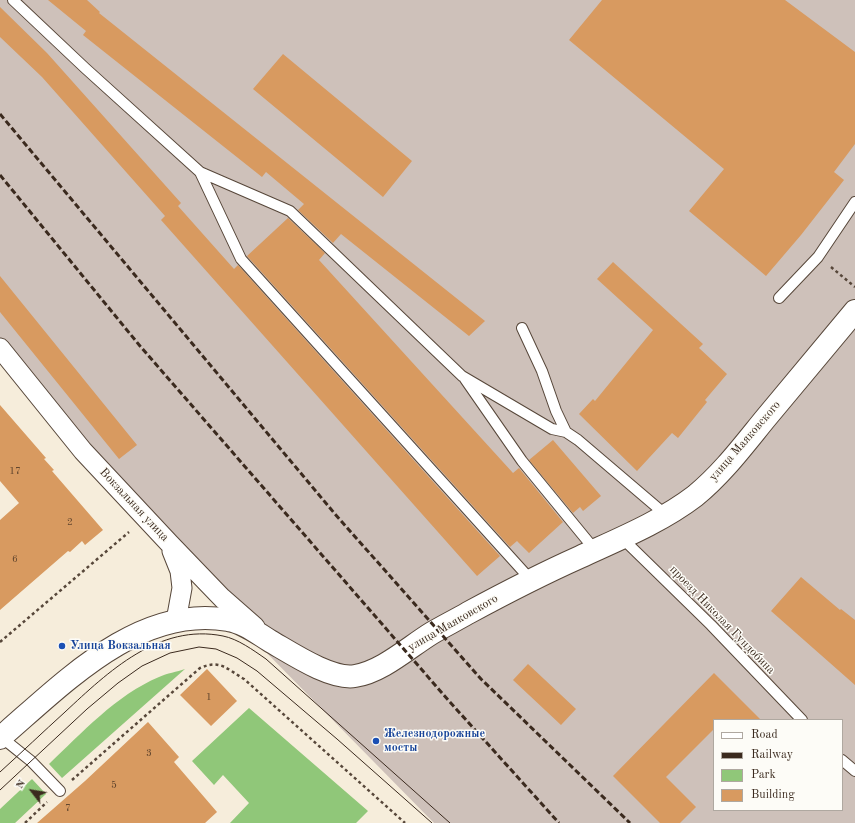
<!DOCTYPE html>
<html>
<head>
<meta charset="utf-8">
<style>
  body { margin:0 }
  #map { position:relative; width:855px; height:823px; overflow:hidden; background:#f6eddb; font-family:"Old Standard TT",serif }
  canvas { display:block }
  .legend { position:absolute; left:713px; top:719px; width:130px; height:92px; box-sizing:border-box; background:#fdfcf7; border:1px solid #afa8a0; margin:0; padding:5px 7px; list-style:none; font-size:12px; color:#3b2a1e }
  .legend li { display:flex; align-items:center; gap:8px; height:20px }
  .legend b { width:20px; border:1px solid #afa8a0 }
  .north { position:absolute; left:12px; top:771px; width:40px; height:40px; -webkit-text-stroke:3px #fdfcf7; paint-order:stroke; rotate:301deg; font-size:11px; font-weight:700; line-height:16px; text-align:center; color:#3b2a1e }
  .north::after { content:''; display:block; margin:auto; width:14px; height:18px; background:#3b2a1e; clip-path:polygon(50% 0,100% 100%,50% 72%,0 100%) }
</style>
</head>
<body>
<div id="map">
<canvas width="855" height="823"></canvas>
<ul class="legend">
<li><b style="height:5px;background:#fff"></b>Road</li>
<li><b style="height:5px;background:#3b2a1e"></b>Railway</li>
<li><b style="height:11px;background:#90c779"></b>Park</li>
<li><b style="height:11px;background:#d89a60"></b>Building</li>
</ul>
<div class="north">N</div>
</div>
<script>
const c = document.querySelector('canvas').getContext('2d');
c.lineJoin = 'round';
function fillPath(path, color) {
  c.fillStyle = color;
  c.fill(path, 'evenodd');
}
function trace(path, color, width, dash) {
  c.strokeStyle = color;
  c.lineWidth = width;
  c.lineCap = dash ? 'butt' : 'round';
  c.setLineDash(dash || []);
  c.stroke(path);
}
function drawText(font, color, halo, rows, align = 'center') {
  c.font = font + ' "Old Standard TT",serif';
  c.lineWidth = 3;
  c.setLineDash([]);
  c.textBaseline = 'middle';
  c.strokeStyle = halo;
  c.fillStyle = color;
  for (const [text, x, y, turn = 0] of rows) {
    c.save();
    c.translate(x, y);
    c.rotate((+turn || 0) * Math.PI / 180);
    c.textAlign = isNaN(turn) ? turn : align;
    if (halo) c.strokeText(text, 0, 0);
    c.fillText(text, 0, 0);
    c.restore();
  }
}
const industrial = new Path2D(`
  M 0,0 L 855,0 L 855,823 L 434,823 L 197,582 L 0,361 ZM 714,720 L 842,720 L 842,810 L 714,810 Z`);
const green = new Path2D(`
  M 185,669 L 62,778 L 49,764 C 82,733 116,695 159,677 C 167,673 177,672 185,669 Z
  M 249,708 L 368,811 L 356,823 L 230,823 L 249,803 L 223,775 L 214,785 L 192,761 Z
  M 32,779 L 46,794 L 15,823 L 0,823 L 0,809 Z`);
const building = new Path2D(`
  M 48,0 L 87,0 L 100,12 L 99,13 L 485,321 L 469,336 L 341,234 L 333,243 L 298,210 L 304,204 L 266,172 L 262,177 L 83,35 L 86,31 Z
  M 602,0 L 785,0 L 855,52 L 855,144 L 834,172 L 844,180 L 801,235 L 766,276 L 689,211 L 724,169 L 569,40 Z
  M 0,7 L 47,53 L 181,203 L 178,206 L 234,269 L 238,265 L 500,556 L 477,576 L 161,220 L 165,216 L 42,77 L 0,37 Z
  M 283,54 L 412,161 L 383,197 L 253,89 Z
  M 288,218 L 325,253 L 319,260 L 513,473 L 519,468 L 563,522 L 529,553 L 517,541 L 510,547 L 247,256 Z
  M 613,262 L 703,344 L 699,348 L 727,374 L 705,400 L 707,402 L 678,438 L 672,433 L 637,471 L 579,414 L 593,399 L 595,401 L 653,330 L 597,279 Z
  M 0,276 L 137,445 L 119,459 L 0,312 Z
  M 0,405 L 46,458 L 44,459 L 54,470 L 52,471 L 103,530 L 85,545 L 82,541 L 70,552 L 68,551 L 0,610 L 0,520 L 19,503 L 0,481 Z
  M 553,440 L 601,496 L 583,511 L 580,507 L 573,513 L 529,460 Z
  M 801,577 L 840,610 L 841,609 L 855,620 L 855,685 L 771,611 Z
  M 528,664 L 576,709 L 561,725 L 513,680 Z
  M 207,669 L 237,701 L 211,726 L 180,695 Z
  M 714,673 L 761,720 L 714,720 L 714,729 L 666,777 L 696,807 L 680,823 L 660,823 L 613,776 Z
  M 148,722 L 179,757 L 174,762 L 217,812 L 205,823 L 37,823 L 85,781 Z`);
const path = new Path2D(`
  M 831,267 L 855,287
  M 0,642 L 129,532
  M 72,780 L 200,668 C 220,659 227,669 244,679 L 405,823
  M 25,823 L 47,802`);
const service = new Path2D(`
  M 13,0 L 85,68 L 200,172 L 241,259 L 531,580
  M 200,172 L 290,211 L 462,376 L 552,429 L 566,432 L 578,440 L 666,515
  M 779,298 L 818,257 L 855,202
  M 522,328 L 542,371 L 556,411 L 566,432
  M 465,379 L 522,461 L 595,550
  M 622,538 L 711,625 L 802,720
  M 1,737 L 31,761 L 60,791
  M 842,760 L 855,771`);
const minor = new Path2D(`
  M 0,348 L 83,451 L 169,543 L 222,598 L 255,627
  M 172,551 L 180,571 L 182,588 L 176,621`);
const primary = new Path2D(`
  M 0,738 C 62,685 138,604 228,620 C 243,622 257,633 270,641 C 291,653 331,680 355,676 C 382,672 409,647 432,633 C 444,626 456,620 468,613 C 505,593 542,574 580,557 C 619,539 661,522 695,496 C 722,474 743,446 765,419 C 795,383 825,347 855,311`);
const tram = new Path2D(`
  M 0,772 C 22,752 43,732 65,712 C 108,672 159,623 223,636 C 238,639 253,650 266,659 L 450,823
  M 0,790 L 87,709 L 118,683 L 142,666 L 170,653 L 199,647 L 216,649 L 237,658 L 257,671 L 337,739 L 432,823`);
const rail = new Path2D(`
  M 0,114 L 335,514 L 481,679 L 630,823
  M 0,175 L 140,346 L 449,701 L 559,823`);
const markers = [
  [62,646,4,"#1a4fb4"],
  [376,741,4,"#1a4fb4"]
];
const numberNames = [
  ["17",15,471],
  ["2",70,522],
  ["6",15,559],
  ["1",209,697],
  ["3",149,753],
  ["5",114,785],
  ["7",68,808]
];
const streetNames = [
  ["улица Маяковского",745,441,-49],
  ["Вокзальная улица",134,505,47],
  ["проезд Николая Гундобина",722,620,46],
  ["улица Маяковского",453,623,-30]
];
const transitNames = [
  ["Улица Вокзальная",70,646],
  ["Железнодорожные",384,734],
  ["мосты",384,748]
];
fillPath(industrial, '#cec1ba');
fillPath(green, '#90c779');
fillPath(building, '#d89a60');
trace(service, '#57473a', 12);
trace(minor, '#57473a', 21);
trace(primary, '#57473a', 24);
trace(path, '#57473a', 2.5, [3, 3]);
trace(service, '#fff', 10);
trace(minor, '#fff', 19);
trace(primary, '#fff', 22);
trace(tram, '#3b2a1e', 1);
trace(rail, '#3b2a1e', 3, [6, 3]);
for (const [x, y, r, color] of markers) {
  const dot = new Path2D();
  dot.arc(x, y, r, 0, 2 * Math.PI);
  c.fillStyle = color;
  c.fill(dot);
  trace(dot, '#fdfcf7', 1.5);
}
drawText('10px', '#62462e', null, numberNames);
drawText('12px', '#3b2a1e', '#fdfcf7', streetNames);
drawText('bold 12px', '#164399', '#fdfcf7', transitNames, 'left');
</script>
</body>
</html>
